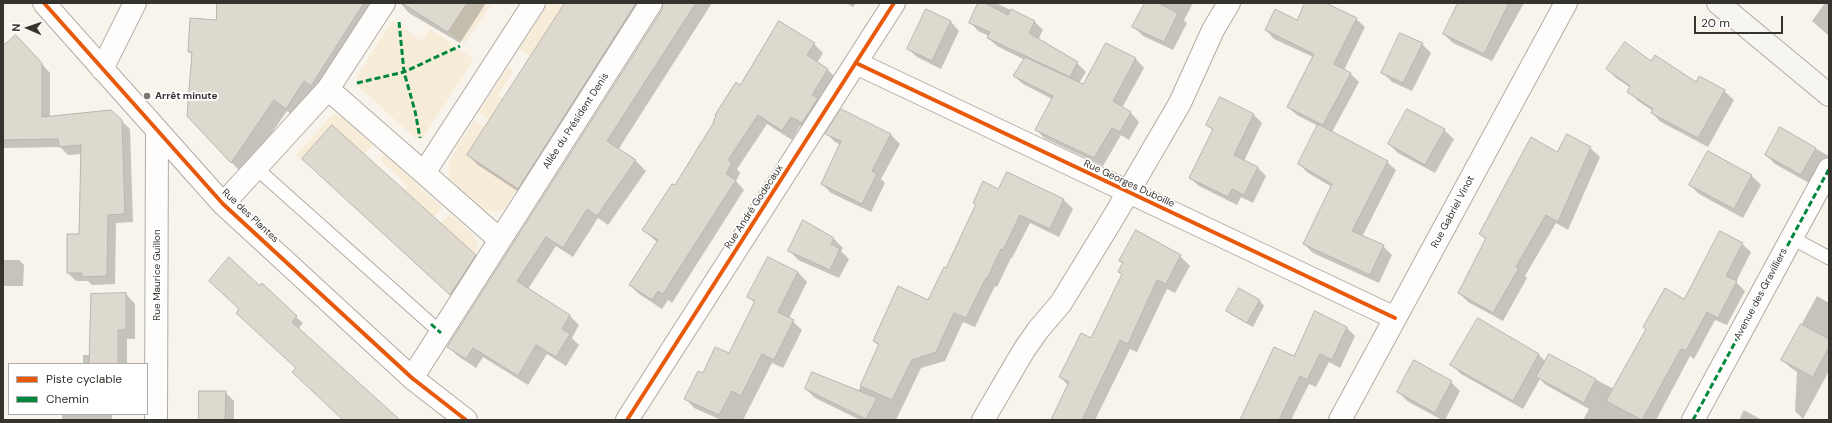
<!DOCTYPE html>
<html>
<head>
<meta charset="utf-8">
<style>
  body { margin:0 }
  #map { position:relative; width:1832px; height:423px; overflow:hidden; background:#f8f4ec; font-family:"DM Sans",sans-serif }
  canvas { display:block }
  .frame { position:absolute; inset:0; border:4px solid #35332d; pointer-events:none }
  .legend { position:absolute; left:8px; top:363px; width:140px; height:52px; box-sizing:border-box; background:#fff; border:1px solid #aeadab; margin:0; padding:5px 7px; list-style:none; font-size:12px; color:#35332d }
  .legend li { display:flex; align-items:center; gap:8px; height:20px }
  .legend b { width:20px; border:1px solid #aeadab }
  .north { position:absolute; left:8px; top:8px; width:40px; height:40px; -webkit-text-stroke:3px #fff; paint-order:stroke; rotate:272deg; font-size:11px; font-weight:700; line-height:16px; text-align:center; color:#35332d }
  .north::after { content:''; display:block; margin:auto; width:14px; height:18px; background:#35332d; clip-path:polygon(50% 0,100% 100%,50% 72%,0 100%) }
  .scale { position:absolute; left:1694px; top:16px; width:89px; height:18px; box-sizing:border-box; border:2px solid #35332d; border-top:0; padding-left:5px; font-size:12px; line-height:14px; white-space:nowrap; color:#35332d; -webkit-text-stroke:3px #fff; paint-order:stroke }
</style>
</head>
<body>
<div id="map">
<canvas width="1832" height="423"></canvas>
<div class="frame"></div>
<ul class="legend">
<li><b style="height:5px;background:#e8590c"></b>Piste cyclable</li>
<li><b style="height:5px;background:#00873e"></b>Chemin</li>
</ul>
<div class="north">N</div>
<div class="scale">20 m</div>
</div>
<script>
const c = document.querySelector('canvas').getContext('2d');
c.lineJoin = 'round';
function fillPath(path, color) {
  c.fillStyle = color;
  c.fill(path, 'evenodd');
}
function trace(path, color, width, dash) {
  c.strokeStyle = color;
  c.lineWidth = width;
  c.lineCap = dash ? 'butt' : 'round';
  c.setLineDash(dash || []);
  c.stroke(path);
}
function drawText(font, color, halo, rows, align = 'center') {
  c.font = font + ' "DM Sans",sans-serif';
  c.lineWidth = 3.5;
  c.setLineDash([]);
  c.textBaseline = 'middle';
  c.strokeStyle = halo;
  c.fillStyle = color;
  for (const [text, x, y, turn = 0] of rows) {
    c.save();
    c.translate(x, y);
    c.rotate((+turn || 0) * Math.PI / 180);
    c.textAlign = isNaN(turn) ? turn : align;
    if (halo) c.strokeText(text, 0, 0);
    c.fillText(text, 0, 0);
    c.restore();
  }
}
const green = new Path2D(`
  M 467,3 L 492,3 L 465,43 L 448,32 Z
  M 549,3 L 565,3 L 530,56 L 519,49 Z
  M 636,3 L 504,209 C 496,213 489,213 482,208 L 450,179 C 444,159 464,138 474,121 L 485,127 L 467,155 L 506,181 Z
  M 392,21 L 422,41 L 430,29 L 474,60 L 424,136 C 419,139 416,137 411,134 L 358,86 L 356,82 L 358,75 Z
  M 508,67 L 513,71 L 498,95 L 503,98 L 489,120 L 479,112 Z
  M 333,114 L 343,118 L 373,145 L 365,154 L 332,125 L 301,160 L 296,155 Z
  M 384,154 L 443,208 L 434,217 L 405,190 L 408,186 L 380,160 Z
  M 450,214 L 474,236 L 478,245 L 475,254 L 441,223 Z`);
const shadow = new Path2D(`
  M 218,3 L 384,3 L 299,120 L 287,111 L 243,174 L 231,162 L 193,55 L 189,52 L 217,21 Z
  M 400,3 L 486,3 L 460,43 L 409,13 Z
  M 566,3 L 653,3 L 528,198 L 478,165 L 468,155 Z
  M 664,3 L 712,3 L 618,150 L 636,161 L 646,171 L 608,225 L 598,218 L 573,257 L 556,246 L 528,289 L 570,316 L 579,325 L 572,338 L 579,345 L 566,366 L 547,354 L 528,385 L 483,357 L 476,368 L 458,356 L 448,347 L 662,10 Z
  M 846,3 L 856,3 L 853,7 Z
  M 979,3 L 996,3 L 1035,22 L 1043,30 L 1038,40 L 1077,63 L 1086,72 L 1079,83 L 1084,85 L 1106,44 L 1136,59 L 1144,68 L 1122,108 L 1131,113 L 1139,122 L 1129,140 L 1121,135 L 1103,166 L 1044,138 L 1036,129 L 1052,99 L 1023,84 L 1014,76 L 1025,60 L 997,46 L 988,38 L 989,36 L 978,31 L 970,22 Z
  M 1146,3 L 1193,3 L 1184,20 L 1187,23 L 1173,50 L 1143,36 L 1134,27 Z
  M 1306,3 L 1324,3 L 1356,19 L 1365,27 L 1344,70 L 1351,74 L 1359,82 L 1332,132 L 1387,162 L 1396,170 L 1362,237 L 1383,246 L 1392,255 L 1379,283 L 1313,253 L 1304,244 L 1332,187 L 1308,173 L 1299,164 L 1318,126 L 1297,115 L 1288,107 L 1313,57 L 1274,39 L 1266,30 L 1298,21 Z
  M 1459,3 L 1524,3 L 1492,61 L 1453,43 L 1444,34 Z
  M 1825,3 L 1829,3 L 1829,37 L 1828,35 L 1812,21 Z
  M 927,10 L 951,22 L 959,31 L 941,69 L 917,57 L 908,49 Z
  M 814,44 L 823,53 L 817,63 L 827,69 L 836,78 L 812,131 L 800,126 L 792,140 L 767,124 L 737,169 L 740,173 L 736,181 L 744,190 L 672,303 L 668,300 L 662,309 L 639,294 L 630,285 L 657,242 L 643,230 L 675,187 L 740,86 Z
  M 1422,44 L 1431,53 L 1412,91 L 1392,82 L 1382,72 Z
  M 25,45 L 50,73 L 50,117 L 111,111 L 130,129 L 133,222 L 116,223 L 115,284 L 92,285 L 88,281 L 76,281 L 68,273 L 80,235 L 81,154 L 68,155 L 60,147 L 3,148 L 3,48 Z
  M 1651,62 L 1697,84 L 1724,91 L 1734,100 L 1708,147 L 1661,122 L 1652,113 L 1653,111 L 1638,101 L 1629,91 L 1631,88 L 1616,78 L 1607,69 Z
  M 841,111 L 891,135 L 900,144 L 881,179 L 885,183 L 871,212 L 831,193 L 822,184 L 841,145 L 835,142 L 826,133 Z
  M 1253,114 L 1262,123 L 1244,161 L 1258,168 L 1266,176 L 1253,203 L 1241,197 L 1237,205 L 1199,186 L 1190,178 L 1213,131 L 1208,125 Z
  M 1780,129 L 1829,156 L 1829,171 L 1818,188 L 1775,164 L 1766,155 Z
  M 1444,130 L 1454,139 L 1435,173 L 1398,153 L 1389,144 Z
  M 1590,148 L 1600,157 L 1568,230 L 1556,223 L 1525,276 L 1527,278 L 1503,321 L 1468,302 L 1459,293 L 1486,240 L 1480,234 L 1558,153 Z
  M 1708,153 L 1752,176 L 1761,185 L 1743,218 L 1699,194 L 1690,185 Z
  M 303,159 L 475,255 L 489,269 L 464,308 Z
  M 1007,173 L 1064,200 L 1073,209 L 1059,237 L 1030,223 L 1012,258 L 1011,258 L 997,287 L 995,286 L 975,327 L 963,322 L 945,361 L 921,368 L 896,420 L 860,420 L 815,398 L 806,389 L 858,392 L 879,346 L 874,341 L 929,302 L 946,270 L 976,205 L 974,203 L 998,191 Z
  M 803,221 L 834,239 L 843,248 L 841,251 L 849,259 L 839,278 L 798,260 L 789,250 Z
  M 1742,244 L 1751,252 L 1736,282 L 1745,291 L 1727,325 L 1715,320 L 1694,359 L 1690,356 L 1656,420 L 1583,420 L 1589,409 L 1546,385 L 1540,379 L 1523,409 L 1461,374 L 1452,365 L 1539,355 L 1546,362 L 1549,355 L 1614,389 L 1684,301 Z
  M 1180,256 L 1190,266 L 1175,293 L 1167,289 L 1137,352 L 1130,349 L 1095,420 L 1052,420 L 1068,385 L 1060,377 L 1091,339 L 1123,276 L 1119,272 L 1123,264 L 1120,261 Z
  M 3,260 L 19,260 L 24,265 L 23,286 L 3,286 Z
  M 798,272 L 807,282 L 789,318 L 802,330 L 783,368 L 772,363 L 743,420 L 721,420 L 694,408 L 685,398 L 703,374 L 729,355 L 755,303 L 748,297 Z
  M 260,287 L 303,323 L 298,329 L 399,420 L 344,420 L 297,368 Z
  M 126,294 L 135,304 L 135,339 L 127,339 L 127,364 L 83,364 L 83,355 L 90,355 Z
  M 1817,296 L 1829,303 L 1829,371 L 1803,419 L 1795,411 L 1797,372 L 1791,368 L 1782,360 Z
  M 1260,301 L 1264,306 L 1253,327 L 1232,315 L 1227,311 Z
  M 1316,313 L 1347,328 L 1355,336 L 1340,368 L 1329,362 L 1316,387 L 1309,384 L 1291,420 L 1247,420 L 1294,357 Z
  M 1451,382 L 1460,391 L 1445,420 L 1442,420 L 1407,401 L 1398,391 Z
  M 225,392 L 234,401 L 234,420 L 200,420 Z
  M 1744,410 L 1762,420 L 1739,420 Z
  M 62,414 L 112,414 L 112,420 L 62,420 Z`);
const building = new Path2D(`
  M 217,3 L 364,3 L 311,86 L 304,81 L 286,109 L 274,100 L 231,163 L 187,116 L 192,52 L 188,52 L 190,18 L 216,20 Z
  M 402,3 L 467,3 L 448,32 Z
  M 565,3 L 636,3 L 518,189 L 467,155 Z
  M 663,3 L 696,3 L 607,141 L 636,160 L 597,216 L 587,209 L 563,248 L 546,237 L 517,281 L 570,315 L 562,329 L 570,334 L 556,357 L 536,345 L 518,376 L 473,348 L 466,359 L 447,347 L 662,10 Z
  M 978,3 L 985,3 L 1008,15 L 1011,9 L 1035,21 L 1029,33 L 1078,62 L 1070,77 L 987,38 L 990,32 L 969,23 Z
  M 1145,3 L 1158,3 L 1178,13 L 1164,42 L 1132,27 Z
  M 1305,3 L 1326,3 L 1357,18 L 1334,64 L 1351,73 L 1323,125 L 1287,107 L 1314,54 L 1265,30 L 1275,9 L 1297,20 Z
  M 1458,3 L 1509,3 L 1484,54 L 1443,34 Z
  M 926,9 L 951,21 L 932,61 L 907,49 Z
  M 779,21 L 815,43 L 807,55 L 828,69 L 812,95 L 818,98 L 802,123 L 791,117 L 782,131 L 758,115 L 728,160 L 732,163 L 726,174 L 736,180 L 663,294 L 658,291 L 652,300 L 629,285 L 658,240 L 642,230 L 672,184 L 675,185 L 714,122 L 713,122 L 716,116 L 715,115 L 736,82 L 740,85 Z
  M 1400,33 L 1423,43 L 1403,83 L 1381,73 Z
  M 16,35 L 42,63 L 42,117 L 111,110 L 122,120 L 125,214 L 108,215 L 107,276 L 82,277 L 82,273 L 67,273 L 67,234 L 79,234 L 81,145 L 59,147 L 58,139 L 3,140 L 3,46 Z
  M 1625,42 L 1651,61 L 1655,55 L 1696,82 L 1699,76 L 1725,90 L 1698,138 L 1651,113 L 1653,109 L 1627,92 L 1630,86 L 1606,69 Z
  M 1106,43 L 1136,58 L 1113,101 L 1131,112 L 1120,132 L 1112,128 L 1094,158 L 1035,130 L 1053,96 L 1013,76 L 1025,57 L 1083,84 Z
  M 1220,97 L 1254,114 L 1234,155 L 1258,167 L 1244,195 L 1232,189 L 1228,197 L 1189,178 L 1213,129 L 1206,125 Z
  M 841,109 L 891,134 L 872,171 L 877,174 L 862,204 L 821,184 L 841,141 L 825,134 Z
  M 1407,109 L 1445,129 L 1425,165 L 1388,144 Z
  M 1318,124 L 1388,161 L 1352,231 L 1384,245 L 1370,275 L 1303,244 L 1332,184 L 1298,164 Z
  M 332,125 L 476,255 L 450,295 L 302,159 Z
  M 1780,127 L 1816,148 L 1801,175 L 1765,155 Z
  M 1567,134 L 1591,147 L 1558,222 L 1546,215 L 1516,267 L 1519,268 L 1493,313 L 1458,293 L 1486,238 L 1479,234 L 1531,137 L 1557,152 Z
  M 1708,151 L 1752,175 L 1734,209 L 1689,185 Z
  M 1007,172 L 1064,199 L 1050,229 L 1020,215 L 1003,250 L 1001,249 L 987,279 L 986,278 L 966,318 L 954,313 L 936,352 L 912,360 L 892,400 L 860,386 L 879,344 L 873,341 L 898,286 L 928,300 L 944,267 L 946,268 L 976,204 L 973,203 L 983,181 L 998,189 Z
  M 803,220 L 834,238 L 831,244 L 840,249 L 830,270 L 788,251 Z
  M 1136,230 L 1181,255 L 1166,284 L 1157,280 L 1128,344 L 1120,340 L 1082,420 L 1051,420 L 1069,382 L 1059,377 L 1081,333 L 1091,338 L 1122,274 L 1118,272 L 1123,262 L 1119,261 Z
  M 1720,231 L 1743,243 L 1726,276 L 1737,281 L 1718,318 L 1707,312 L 1686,351 L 1681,349 L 1642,420 L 1606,401 L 1646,329 L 1643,327 L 1665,288 L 1684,299 Z
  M 229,257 L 260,286 L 262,283 L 297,316 L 292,322 L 400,420 L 343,420 L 292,372 L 296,368 L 236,313 L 239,309 L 209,281 Z
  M 768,257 L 798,272 L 778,312 L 794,320 L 774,360 L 762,354 L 741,396 L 732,391 L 719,415 L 684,399 L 698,371 L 703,373 L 715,347 L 729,353 L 755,301 L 747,297 Z
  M 1239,288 L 1260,300 L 1247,323 L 1226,311 Z
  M 126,293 L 126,330 L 118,330 L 118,364 L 89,364 L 91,294 Z
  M 1315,311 L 1347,327 L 1332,360 L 1320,354 L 1307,380 L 1300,376 L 1279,420 L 1240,420 L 1274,347 L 1294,356 Z
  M 1478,318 L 1539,354 L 1513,401 L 1450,365 Z
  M 1801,324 L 1829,339 L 1829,347 L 1813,377 L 1781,360 Z
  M 1549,354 L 1596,379 L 1584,403 L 1536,377 Z
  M 1414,360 L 1452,381 L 1435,413 L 1397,392 Z
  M 812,372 L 877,398 L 866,419 L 805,389 Z
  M 199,391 L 226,391 L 225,420 L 199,420 Z`);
const lane = new Path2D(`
  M 256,168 L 431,324
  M 1792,238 L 1829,258`);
const street = new Path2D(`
  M 44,3 L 223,204 L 412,378 L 466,420
  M 856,63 L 1395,318
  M 102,69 L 135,3
  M 328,89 L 424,173 L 534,3
  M 424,173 L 500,240
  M 223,204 L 328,89 L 384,3
  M 412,378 L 651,3
  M 156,420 L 157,131
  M 627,420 L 894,3
  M 983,420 L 1024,350 L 1038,330 L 1061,303 L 1113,218 L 1180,103 L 1213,30 L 1229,3
  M 1340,420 L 1566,3
  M 1693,420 L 1829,169`);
const secondary = new Path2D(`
  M 1718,3 L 1829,95`);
const quiet = new Path2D(`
  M 399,22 L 404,72 L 415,111 L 420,138
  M 357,83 L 404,72 L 460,46
  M 431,324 L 441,333
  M 1693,420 L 1829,169`);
const cycleway = new Path2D(`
  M 44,3 L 223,204 L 412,378 L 466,420
  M 856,63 L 1395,318
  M 627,420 L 894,3`);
const markers = [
  [147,96,4,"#797770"]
];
const poiNames = [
  ["Arrêt minute",155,96]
];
const streetNames = [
  ["Allée du Président Denis",576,121,-57],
  ["Rue Georges Duboille",1129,184,25],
  ["Rue André Godecaux",754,207,-57],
  ["Rue Gabriel Vinot",1453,212,-62],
  ["Rue des Plantes",250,216,43],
  ["Rue Maurice Guillon",157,275,-90],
  ["Avenue des Gravilliers",1761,294,-62]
];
fillPath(green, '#f6ecd8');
fillPath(shadow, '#0003');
fillPath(building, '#ded9ce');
trace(building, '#b8b5af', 1);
trace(lane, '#afaca6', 15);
trace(street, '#afaca6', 24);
trace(secondary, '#afaca6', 24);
trace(lane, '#fefdfc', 13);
trace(street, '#fefdfc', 22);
trace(secondary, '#f6f5f1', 22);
trace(quiet, '#00873e', 3, [6, 3]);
trace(cycleway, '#e8590c', 4);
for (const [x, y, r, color] of markers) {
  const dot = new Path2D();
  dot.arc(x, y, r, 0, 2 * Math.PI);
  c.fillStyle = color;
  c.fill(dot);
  trace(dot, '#fff', 1.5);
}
drawText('bold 10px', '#35332d', '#fff', poiNames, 'left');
drawText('10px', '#35332d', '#fff', streetNames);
</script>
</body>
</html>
